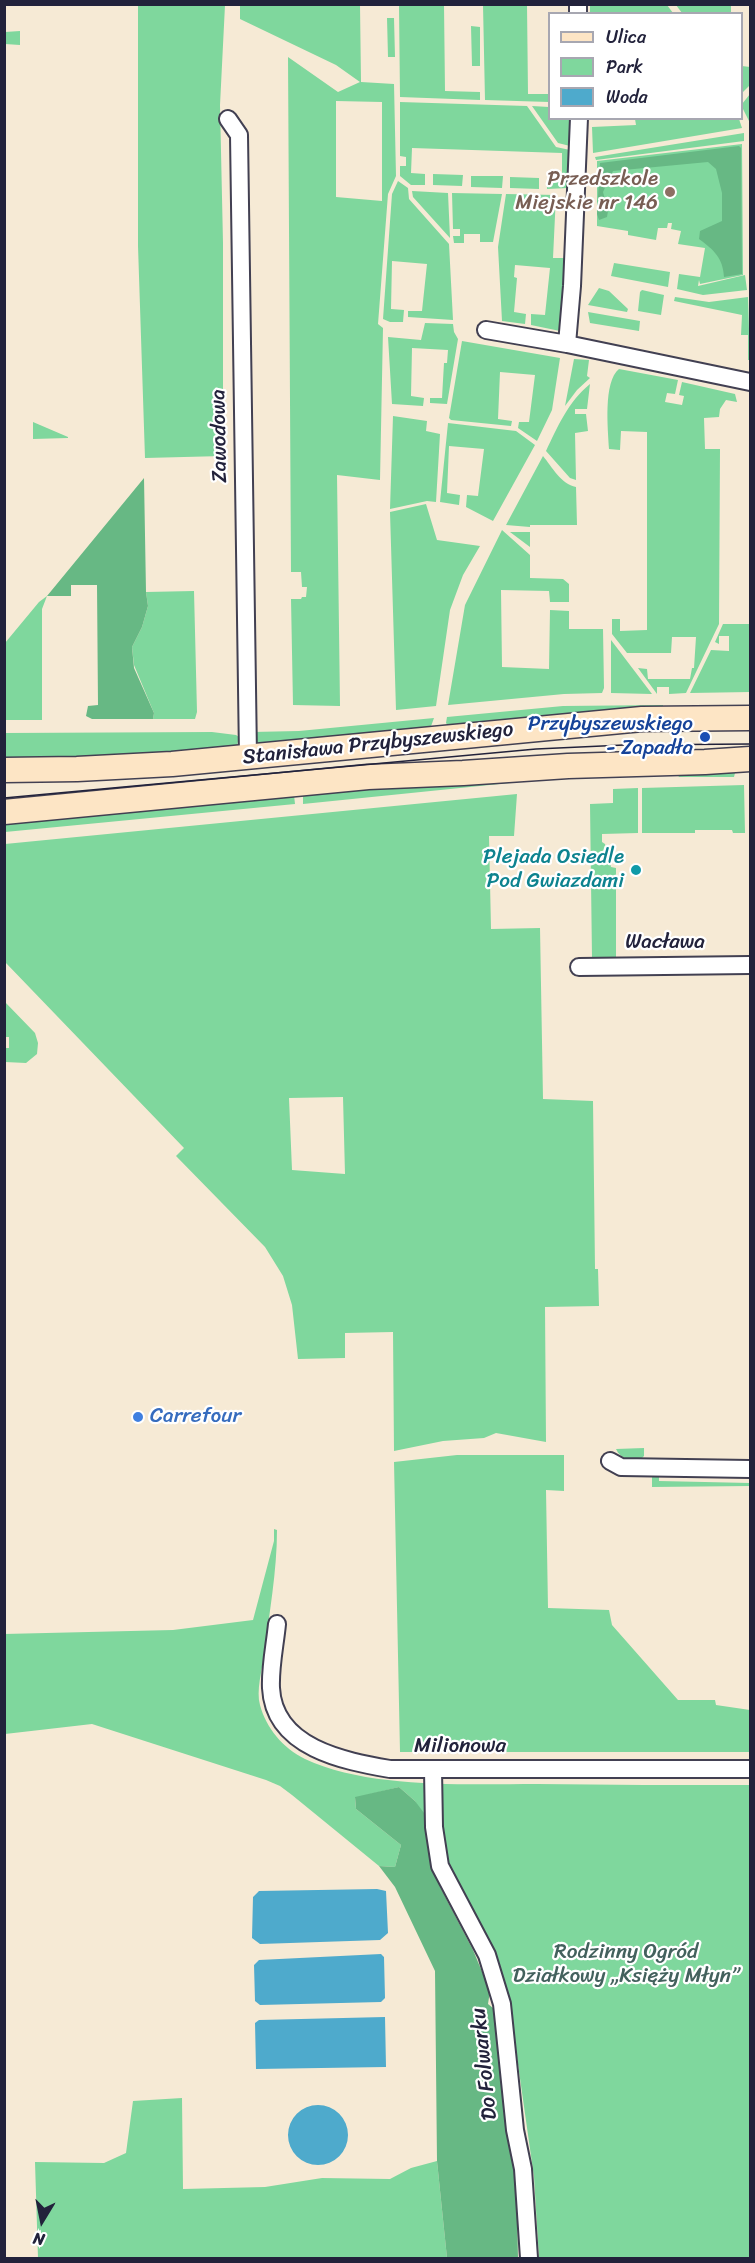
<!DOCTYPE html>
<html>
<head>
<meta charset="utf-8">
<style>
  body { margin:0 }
  #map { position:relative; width:755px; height:2263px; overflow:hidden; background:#f6ead5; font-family:Sriracha,sans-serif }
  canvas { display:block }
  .frame { position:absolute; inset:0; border:6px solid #22223b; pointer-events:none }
  .legend { position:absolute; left:548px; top:12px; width:195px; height:108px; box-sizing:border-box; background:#fff; border:2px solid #a7a7b1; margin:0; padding:8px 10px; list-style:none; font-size:18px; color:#22223b }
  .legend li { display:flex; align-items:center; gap:12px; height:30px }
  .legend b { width:30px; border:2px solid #a7a7b1 }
  .north { position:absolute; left:12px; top:2191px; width:60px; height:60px; -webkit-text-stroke:4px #fff; paint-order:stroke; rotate:190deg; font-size:16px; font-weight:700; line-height:24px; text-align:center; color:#22223b }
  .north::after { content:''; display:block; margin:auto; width:21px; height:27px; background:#22223b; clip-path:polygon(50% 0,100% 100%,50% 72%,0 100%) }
</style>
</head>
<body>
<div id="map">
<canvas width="755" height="2263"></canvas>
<div class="frame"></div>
<ul class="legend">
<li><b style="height:8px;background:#fde5c5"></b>Ulica</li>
<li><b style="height:16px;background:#7fd79d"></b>Park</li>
<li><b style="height:16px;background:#4eaacc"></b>Woda</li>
</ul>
<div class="north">N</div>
</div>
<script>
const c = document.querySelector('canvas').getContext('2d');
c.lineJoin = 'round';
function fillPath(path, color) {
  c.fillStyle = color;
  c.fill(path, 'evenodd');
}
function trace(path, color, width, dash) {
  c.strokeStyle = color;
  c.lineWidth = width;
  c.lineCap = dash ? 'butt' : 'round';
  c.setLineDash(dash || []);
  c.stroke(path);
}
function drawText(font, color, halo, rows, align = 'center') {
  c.font = font + ' Sriracha,sans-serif';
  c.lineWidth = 4.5;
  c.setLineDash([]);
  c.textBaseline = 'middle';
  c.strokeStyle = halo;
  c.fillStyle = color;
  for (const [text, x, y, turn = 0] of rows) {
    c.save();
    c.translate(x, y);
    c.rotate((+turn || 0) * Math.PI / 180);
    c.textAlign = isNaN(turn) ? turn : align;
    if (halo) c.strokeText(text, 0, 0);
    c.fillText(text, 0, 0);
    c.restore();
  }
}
const green = new Path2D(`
  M 138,5 L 225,5 L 220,105 L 223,243 L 223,456 L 145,458 L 138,246 Z
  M 240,5 L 360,5 L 361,82 L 394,84 L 396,176 L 388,194 L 378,324 L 383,328 L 380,480 L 337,475 L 340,706 L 293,705 L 291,599 L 301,599 L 302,597 L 306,597 L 307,587 L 302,587 L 301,572 L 291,572 L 288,57 L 338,92 L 360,82 L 336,65 L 240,19 ZM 336,101 L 382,102 L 382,201 L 336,197 Z
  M 399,5 L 444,5 L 445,91 L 480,92 L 480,100 L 400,97 Z
  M 483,5 L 527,5 L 528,94 L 549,94 L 549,102 L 485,100 Z
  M 590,5 L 667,5 L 673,13 L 590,13 Z
  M 676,5 L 731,5 L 731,13 L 682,13 Z
  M 387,18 L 394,18 L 395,57 L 388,57 Z
  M 4,20 L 5,32 L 20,31 L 20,45 L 5,44 Z
  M 471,26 L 480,27 L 480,66 L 472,66 Z
  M 742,66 L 750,67 L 750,85 L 742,93 Z
  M 750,94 L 750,123 L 742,107 L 742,104 Z
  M 400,102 L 527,106 L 556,147 L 570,150 L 568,188 L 547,189 L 547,178 L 562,178 L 562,153 L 412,148 L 411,173 L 425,174 L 425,185 L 411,185 L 400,176 L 400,166 L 406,166 L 406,157 L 400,156 Z
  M 532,106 L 549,107 L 550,118 L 572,119 L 570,146 L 558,143 Z
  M 739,119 L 742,128 L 593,153 L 592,127 L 636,125 L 635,119 Z
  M 744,133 L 744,141 L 596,160 L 595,157 Z
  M 742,144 L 743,275 L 700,284 L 699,280 L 698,286 L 745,275 L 747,290 L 703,295 L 677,289 L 679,274 L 700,277 L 705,248 L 678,244 L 681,231 L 671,229 L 672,223 L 668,223 L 667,228 L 658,228 L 656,240 L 628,235 L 628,231 L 597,226 L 597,161 Z
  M 433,174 L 463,175 L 462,186 L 433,185 Z
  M 471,176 L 503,176 L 502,188 L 471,187 Z
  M 510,177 L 539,178 L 539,189 L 510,188 Z
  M 398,181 L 408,188 L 409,199 L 449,244 L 453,320 L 408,317 L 408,311 L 422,311 L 427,264 L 392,261 L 391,309 L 404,310 L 403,322 L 390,322 L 383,319 L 392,194 Z
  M 412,191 L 448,193 L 450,238 L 413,197 Z
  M 452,193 L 502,194 L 493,242 L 480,242 L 480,234 L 464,234 L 464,243 L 454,243 L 453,236 L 460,236 L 460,229 L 453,229 Z
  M 506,194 L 556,195 L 553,258 L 565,258 L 562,328 L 560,331 L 531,325 L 531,314 L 545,315 L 550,268 L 515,265 L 514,277 L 517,278 L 514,312 L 526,314 L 525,324 L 502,321 L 498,247 Z
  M 614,263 L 670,272 L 668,287 L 611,276 Z
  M 599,288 L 609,291 L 628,309 L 627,312 L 588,305 Z
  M 642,290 L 664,295 L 661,315 L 638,311 L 640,292 Z
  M 675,297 L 709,302 L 748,297 L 750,360 L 748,360 L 748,335 L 741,335 L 742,315 L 674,301 Z
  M 588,312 L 640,321 L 639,331 L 590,323 Z
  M 425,323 L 453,324 L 454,332 L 458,339 L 447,404 L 430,403 L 430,398 L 442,398 L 444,363 L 447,363 L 448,350 L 412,348 L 411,396 L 424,398 L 423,406 L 392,404 L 388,337 L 421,340 Z
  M 462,341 L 560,358 L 552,410 L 537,441 L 518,428 L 519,422 L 529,422 L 535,375 L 500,372 L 498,419 L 512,421 L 511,426 L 451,420 L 449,418 Z
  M 574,359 L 589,360 L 587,376 L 590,378 L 577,390 L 565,406 Z
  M 619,369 L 678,380 L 675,394 L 667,393 L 665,402 L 682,405 L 684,396 L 679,395 L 682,382 L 735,394 L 737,402 L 726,400 L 720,409 L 719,417 L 704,418 L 705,449 L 720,449 L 719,624 L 686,693 L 669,694 L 669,687 L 657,687 L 657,694 L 638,668 L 647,669 L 648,679 L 690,679 L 692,668 L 694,668 L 696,637 L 672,637 L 671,653 L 627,653 L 612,634 L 612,619 L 620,619 L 620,631 L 647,630 L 647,432 L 621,431 L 620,450 L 609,449 C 608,429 603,382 619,369 Z
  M 590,384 L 587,409 L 575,409 L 575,414 L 586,414 L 588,431 L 575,433 L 576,480 L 570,478 L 546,451 C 558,426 568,402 590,384 Z
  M 393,416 L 427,421 L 426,431 L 440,434 L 436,502 L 427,501 L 390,509 Z
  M 33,422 L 68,437 L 68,438 L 33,439 Z
  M 448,423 L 516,431 L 535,445 L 493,521 L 466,507 L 467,495 L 478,496 L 484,449 L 449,446 L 447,493 L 460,495 L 459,505 L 440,502 Z
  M 543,456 C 552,467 561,484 576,487 L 577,525 L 530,525 L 530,527 L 506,525 Z
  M 426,504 L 437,540 L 480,546 L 463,575 L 450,610 L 436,706 L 396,710 L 390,512 Z
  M 502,530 L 530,555 L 530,578 L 563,579 L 569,584 L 569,602 L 550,602 L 549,591 L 501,590 L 502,667 L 549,669 L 550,610 L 569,611 L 569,629 L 603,629 L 604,688 L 602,693 L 564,694 L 448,705 L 465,605 Z
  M 510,532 L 530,532 L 530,547 Z
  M 194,591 L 197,712 L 195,719 L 153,719 L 154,713 L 134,665 L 132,647 L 142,627 L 148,606 L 146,592 Z
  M 47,596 L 42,609 L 42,720 L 5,720 L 5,643 L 39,602 Z
  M 723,624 L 750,624 L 750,692 L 690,693 L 711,650 L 729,651 L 729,636 L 719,636 L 719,644 L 715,642 Z
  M 611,640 L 652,694 L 611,693 Z
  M 663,705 L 663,708 L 449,727 L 446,723 L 447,717 L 563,706 Z
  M 434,718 L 430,729 L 257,744 L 252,732 L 299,731 Z
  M 212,732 L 236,735 L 239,737 L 237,746 L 128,757 L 5,758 L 4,733 Z
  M 735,773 L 734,777 L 679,777 L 677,774 Z
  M 519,780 L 519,782 L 303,804 L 303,792 Z
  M 744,785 L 745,833 L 733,833 L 732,830 L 695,830 L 695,833 L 642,833 L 642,788 Z
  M 638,788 L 638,833 L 602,834 L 602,842 L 605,844 L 611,867 L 616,868 L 616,957 L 592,958 L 590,804 L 613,803 L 613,789 Z
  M 517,794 L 514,836 L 489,836 L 491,929 L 540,928 L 543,1099 L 593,1101 L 595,1269 L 598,1269 L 599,1306 L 545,1307 L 546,1442 L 496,1433 L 484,1438 L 443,1441 L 394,1451 L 393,1332 L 345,1333 L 345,1358 L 298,1359 L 292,1305 L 283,1276 L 265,1247 L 176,1156 L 184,1148 L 5,962 L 5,844 ZM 343,1097 L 345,1174 L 292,1170 L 289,1098 Z
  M 294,795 L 295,804 L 5,832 L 5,822 Z
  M 5,1002 L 35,1033 L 38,1043 L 37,1054 L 26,1063 L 5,1062 L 5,1048 L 9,1048 L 9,1037 L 5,1037 Z
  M 644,1448 L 644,1456 L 640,1460 C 630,1460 621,1460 616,1449 Z
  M 457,1455 L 564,1455 L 564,1491 L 546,1490 L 548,1608 L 609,1610 L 612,1625 L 678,1700 L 715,1700 L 716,1705 L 750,1710 L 750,1752 L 400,1752 L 394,1462 Z
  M 652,1475 L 659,1476 L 659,1481 L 750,1483 L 750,1486 L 652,1487 Z
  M 274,1529 L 277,1530 C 277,1572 269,1614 264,1656 C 262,1670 256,1691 260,1705 C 266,1728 283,1748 305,1759 C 369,1789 467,1784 537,1784 C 608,1785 679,1785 750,1785 L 750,2258 L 539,2258 L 534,2177 L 510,2008 L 415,1801 L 399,1787 L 355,1798 L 356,1809 L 401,1845 L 395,1867 L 379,1866 L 292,1795 L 280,1786 L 266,1780 L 92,1724 L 5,1734 L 4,1634 L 173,1630 L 253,1620 L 274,1541 Z
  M 182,2098 L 183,2189 L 265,2187 L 322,2178 L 390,2179 L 411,2168 L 437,2161 L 447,2258 L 38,2258 L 35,2162 L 104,2163 L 126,2153 L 133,2101 Z`);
const forest = new Path2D(`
  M 739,146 L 741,148 L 742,274 L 724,277 C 723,258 714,250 699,239 L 700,231 L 722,221 L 722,193 L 716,169 L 708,162 L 613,171 L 603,192 L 608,211 L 607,217 L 599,220 L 597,214 L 600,163 Z
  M 144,478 L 146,592 L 148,606 L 142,627 L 132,647 L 134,668 L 154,713 L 153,719 L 92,719 L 86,716 L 88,706 L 98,705 L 97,585 L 71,585 L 71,596 L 47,596 Z
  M 399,1787 L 415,1801 L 427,1817 L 426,1834 L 433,1865 L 440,1887 L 473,1950 L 490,1991 L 488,2004 L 498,2012 L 516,2161 L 518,2258 L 447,2258 L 437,2161 L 435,1971 L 395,1887 L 379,1866 L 395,1867 L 401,1845 L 356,1809 L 355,1797 Z`);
const water = new Path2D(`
  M 377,1889 L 386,1891 L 388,1933 L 380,1940 L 260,1944 L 252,1938 L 253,1897 L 259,1891 Z
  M 381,1954 L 384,1957 L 385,1998 L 381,2002 L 260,2005 L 255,2001 L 254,1965 L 259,1960 Z
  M 385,2017 L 386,2067 L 256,2069 L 255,2023 L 259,2020 Z
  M288 2135a30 30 0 1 1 60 0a30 30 0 1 1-60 0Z`);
const street = new Path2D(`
  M 578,4 L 578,14
  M 228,119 L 239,135 L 248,756
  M 486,330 L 567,344 L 750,382
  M 567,344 L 572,286 L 579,118
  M 579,967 L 750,965
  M 610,1461 L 621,1467 L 750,1469
  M 277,1624 C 275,1645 270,1667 271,1688 C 274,1748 344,1761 390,1769 L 750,1769
  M 433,1770 L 434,1827 L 440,1866 L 487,1955 L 502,2004 L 515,2130 L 523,2169 L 529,2258`);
const secondary = new Path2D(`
  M 4,770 L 77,769 L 172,764 L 642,719 L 750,718
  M 4,812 L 368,777 L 463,773 L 568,766 L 705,762 L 750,759`);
const tram = new Path2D(`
  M 4,798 L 536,749 L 624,745 L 750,744`);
const markers = [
  [670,192,6,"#8d6e63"],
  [705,737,6,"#1a4fb4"],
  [636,870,6,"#0f9aa8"],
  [138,1417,6,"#3f7fe0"]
];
const educationNames = [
  ["Przedszkole",658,180],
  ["Miejskie nr 146",658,204]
];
const streetNames = [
  ["Zawodowa",220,436,-91],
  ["Stanisława Przybyszewskiego",378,744,-6],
  ["Wacława",665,943],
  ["Milionowa",460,1747],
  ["Do Folwarku",485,2064,-96]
];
const transitNames = [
  ["Przybyszewskiego",693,725],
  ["- Zapadła",693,749]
];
const cultureNames = [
  ["Plejada Osiedle",624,858],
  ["Pod Gwiazdami",624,882]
];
const shopNames = [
  ["Carrefour",150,1417]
];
const parkNames = [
  ["Rodzinny Ogród",626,1953],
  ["Działkowy „Księży Młyn”",626,1977]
];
fillPath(green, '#7fd79d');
fillPath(forest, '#67b884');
fillPath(water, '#4eaacc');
trace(street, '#424052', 20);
trace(secondary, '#424052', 27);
trace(street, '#fff', 16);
trace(secondary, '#fde5c5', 24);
trace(tram, '#22223b', 1.5);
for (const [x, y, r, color] of markers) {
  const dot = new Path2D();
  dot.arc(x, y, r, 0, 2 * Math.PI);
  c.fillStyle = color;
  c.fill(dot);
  trace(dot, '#fff', 2);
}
drawText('21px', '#785e54', '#fff', educationNames, 'right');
drawText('21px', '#22223b', '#fff', streetNames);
drawText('21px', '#164399', '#fff', transitNames, 'right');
drawText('21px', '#0d838f', '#fff', cultureNames, 'right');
drawText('21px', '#366cbe', '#fff', shopNames, 'left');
drawText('21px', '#43615d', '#fff', parkNames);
</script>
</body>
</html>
